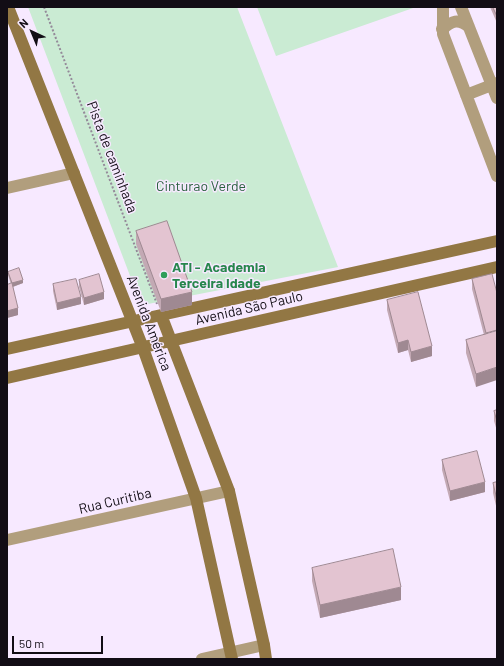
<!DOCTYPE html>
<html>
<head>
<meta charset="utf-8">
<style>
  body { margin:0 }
  #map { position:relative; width:504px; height:666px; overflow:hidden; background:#f7e9ff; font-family:Barlow,sans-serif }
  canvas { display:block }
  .frame { position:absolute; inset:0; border:8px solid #120d15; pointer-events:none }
  .north { position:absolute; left:12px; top:12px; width:40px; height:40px; -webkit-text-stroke:3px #f7e9ff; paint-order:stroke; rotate:316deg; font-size:11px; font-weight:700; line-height:16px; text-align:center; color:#120d15 }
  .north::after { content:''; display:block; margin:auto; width:14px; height:18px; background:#120d15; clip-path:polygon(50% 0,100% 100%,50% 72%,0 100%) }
  .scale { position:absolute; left:12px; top:636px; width:91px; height:18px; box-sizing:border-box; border:2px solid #120d15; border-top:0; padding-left:5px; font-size:12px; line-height:14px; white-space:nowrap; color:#120d15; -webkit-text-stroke:3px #f7e9ff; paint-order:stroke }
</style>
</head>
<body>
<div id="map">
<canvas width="504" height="666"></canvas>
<div class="frame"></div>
<div class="north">N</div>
<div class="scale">50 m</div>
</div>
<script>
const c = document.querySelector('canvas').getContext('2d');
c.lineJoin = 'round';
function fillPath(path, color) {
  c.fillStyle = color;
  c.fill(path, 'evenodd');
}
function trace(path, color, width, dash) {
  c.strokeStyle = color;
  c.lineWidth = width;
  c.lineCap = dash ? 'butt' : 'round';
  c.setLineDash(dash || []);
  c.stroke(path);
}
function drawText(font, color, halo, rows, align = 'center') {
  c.font = font + ' Barlow,sans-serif';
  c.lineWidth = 3;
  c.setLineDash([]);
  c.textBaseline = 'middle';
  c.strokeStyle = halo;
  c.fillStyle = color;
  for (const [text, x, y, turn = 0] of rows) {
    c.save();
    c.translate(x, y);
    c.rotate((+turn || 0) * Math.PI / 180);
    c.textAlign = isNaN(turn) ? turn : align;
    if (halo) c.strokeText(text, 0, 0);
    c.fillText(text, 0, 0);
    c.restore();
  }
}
const green = new Path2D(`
  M 28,7 L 237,7 L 338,267 L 148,304 L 138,294 L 132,281 Z
  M 257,7 L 416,7 L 276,56 Z`);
const path = new Path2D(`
  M 44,7 L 157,304`);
const minor = new Path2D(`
  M 443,7 L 443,34 L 497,176
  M 461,7 L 497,98
  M 442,29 C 452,21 458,18 469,27
  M 466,95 L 497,83
  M 7,188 L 74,173
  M 7,540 L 229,491
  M 202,659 L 264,645`);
const secondary = new Path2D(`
  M 8,7 L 143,348 L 196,498 L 232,659
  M 161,315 L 229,491 L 264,645 L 266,659
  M 7,349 L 497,241
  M 7,378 L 497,267`);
const wall = new Path2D(`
  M 490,7 L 497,7 L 497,23 Z
  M 136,231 L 192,305 L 161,312 L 136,244 Z
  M 8,272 L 23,283 L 13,287 L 18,315 L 7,318 L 7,285 L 11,284 L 8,275 Z
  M 472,279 L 497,293 L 476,387 L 466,353 L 466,340 L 484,335 L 472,289 Z
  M 79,280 L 104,299 L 84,305 L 79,287 Z
  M 53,284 L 81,304 L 57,310 L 53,291 Z
  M 387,300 L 432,356 L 411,362 L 408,350 L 398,353 L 387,310 Z
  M 497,410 L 497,431 L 494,421 L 494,411 Z
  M 442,460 L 485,492 L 450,501 L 442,470 Z
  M 497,482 L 497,510 L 493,493 L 493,483 Z
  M 312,568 L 401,600 L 320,618 L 312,581 Z`);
const shadedWall = new Path2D(`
  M 23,280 L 23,283 L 12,287 L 12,283 Z
  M 104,292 L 104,299 L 84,305 L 84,298 Z
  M 192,292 L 192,305 L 161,312 L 161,299 Z
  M 81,297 L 81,304 L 57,310 L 57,303 Z
  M 18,308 L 18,315 L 7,318 L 7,311 Z
  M 408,340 L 408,350 L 398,353 L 398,343 Z
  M 432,346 L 432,356 L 411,362 L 411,352 Z
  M 497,367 L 497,380 L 476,387 L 476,374 Z
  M 485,482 L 485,492 L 450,501 L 450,491 Z
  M 401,587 L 401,600 L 320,618 L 320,605 Z`);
const building = new Path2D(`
  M 493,7 L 497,7 L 497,16 Z
  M 167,221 L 192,292 L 161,299 L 136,231 Z
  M 19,268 L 23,280 L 12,283 L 8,272 Z
  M 99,274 L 104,292 L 84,298 L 79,280 Z
  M 492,274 L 497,293 L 497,330 L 486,333 L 472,279 Z
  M 76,279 L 81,297 L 57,303 L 53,284 Z
  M 12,283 L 18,308 L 7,311 L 7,285 Z
  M 418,292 L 432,346 L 411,352 L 408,340 L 398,343 L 387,300 Z
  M 497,331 L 497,367 L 476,374 L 466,340 Z
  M 497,410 L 497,421 L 494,411 Z
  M 477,451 L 485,482 L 450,491 L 442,460 Z
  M 497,482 L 497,500 L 493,483 Z
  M 393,549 L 401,587 L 320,605 L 312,568 Z`);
const markers = [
  [164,275,4,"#2e9e5b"]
];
const streetNames = [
  ["Pista de caminhada",112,157,69],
  ["Avenida São Paulo",249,308,-13],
  ["Avenida América",149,323,69],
  ["Rua Curitiba",115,501,-13]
];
const parkNames = [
  ["Cinturao Verde",201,186]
];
const leisureNames = [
  ["ATI - Academia",172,267],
  ["Terceira Idade",172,283]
];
fillPath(green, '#caebd3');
trace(path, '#948999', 2, [2, 2]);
trace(minor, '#b19e7d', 12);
trace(secondary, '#927744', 12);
fillPath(wall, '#c3a9b4');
fillPath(shadedWall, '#9f8992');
fillPath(building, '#e3c4d1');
trace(building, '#9f8992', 1);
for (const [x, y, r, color] of markers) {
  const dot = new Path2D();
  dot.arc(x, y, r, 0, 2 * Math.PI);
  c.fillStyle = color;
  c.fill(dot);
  trace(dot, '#f7e9ff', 1.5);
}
drawText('14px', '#120d15', '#f7e9ff', streetNames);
drawText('14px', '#2a623f', '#f7e9ff', parkNames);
drawText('bold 14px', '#27864d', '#f7e9ff', leisureNames, 'left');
</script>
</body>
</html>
